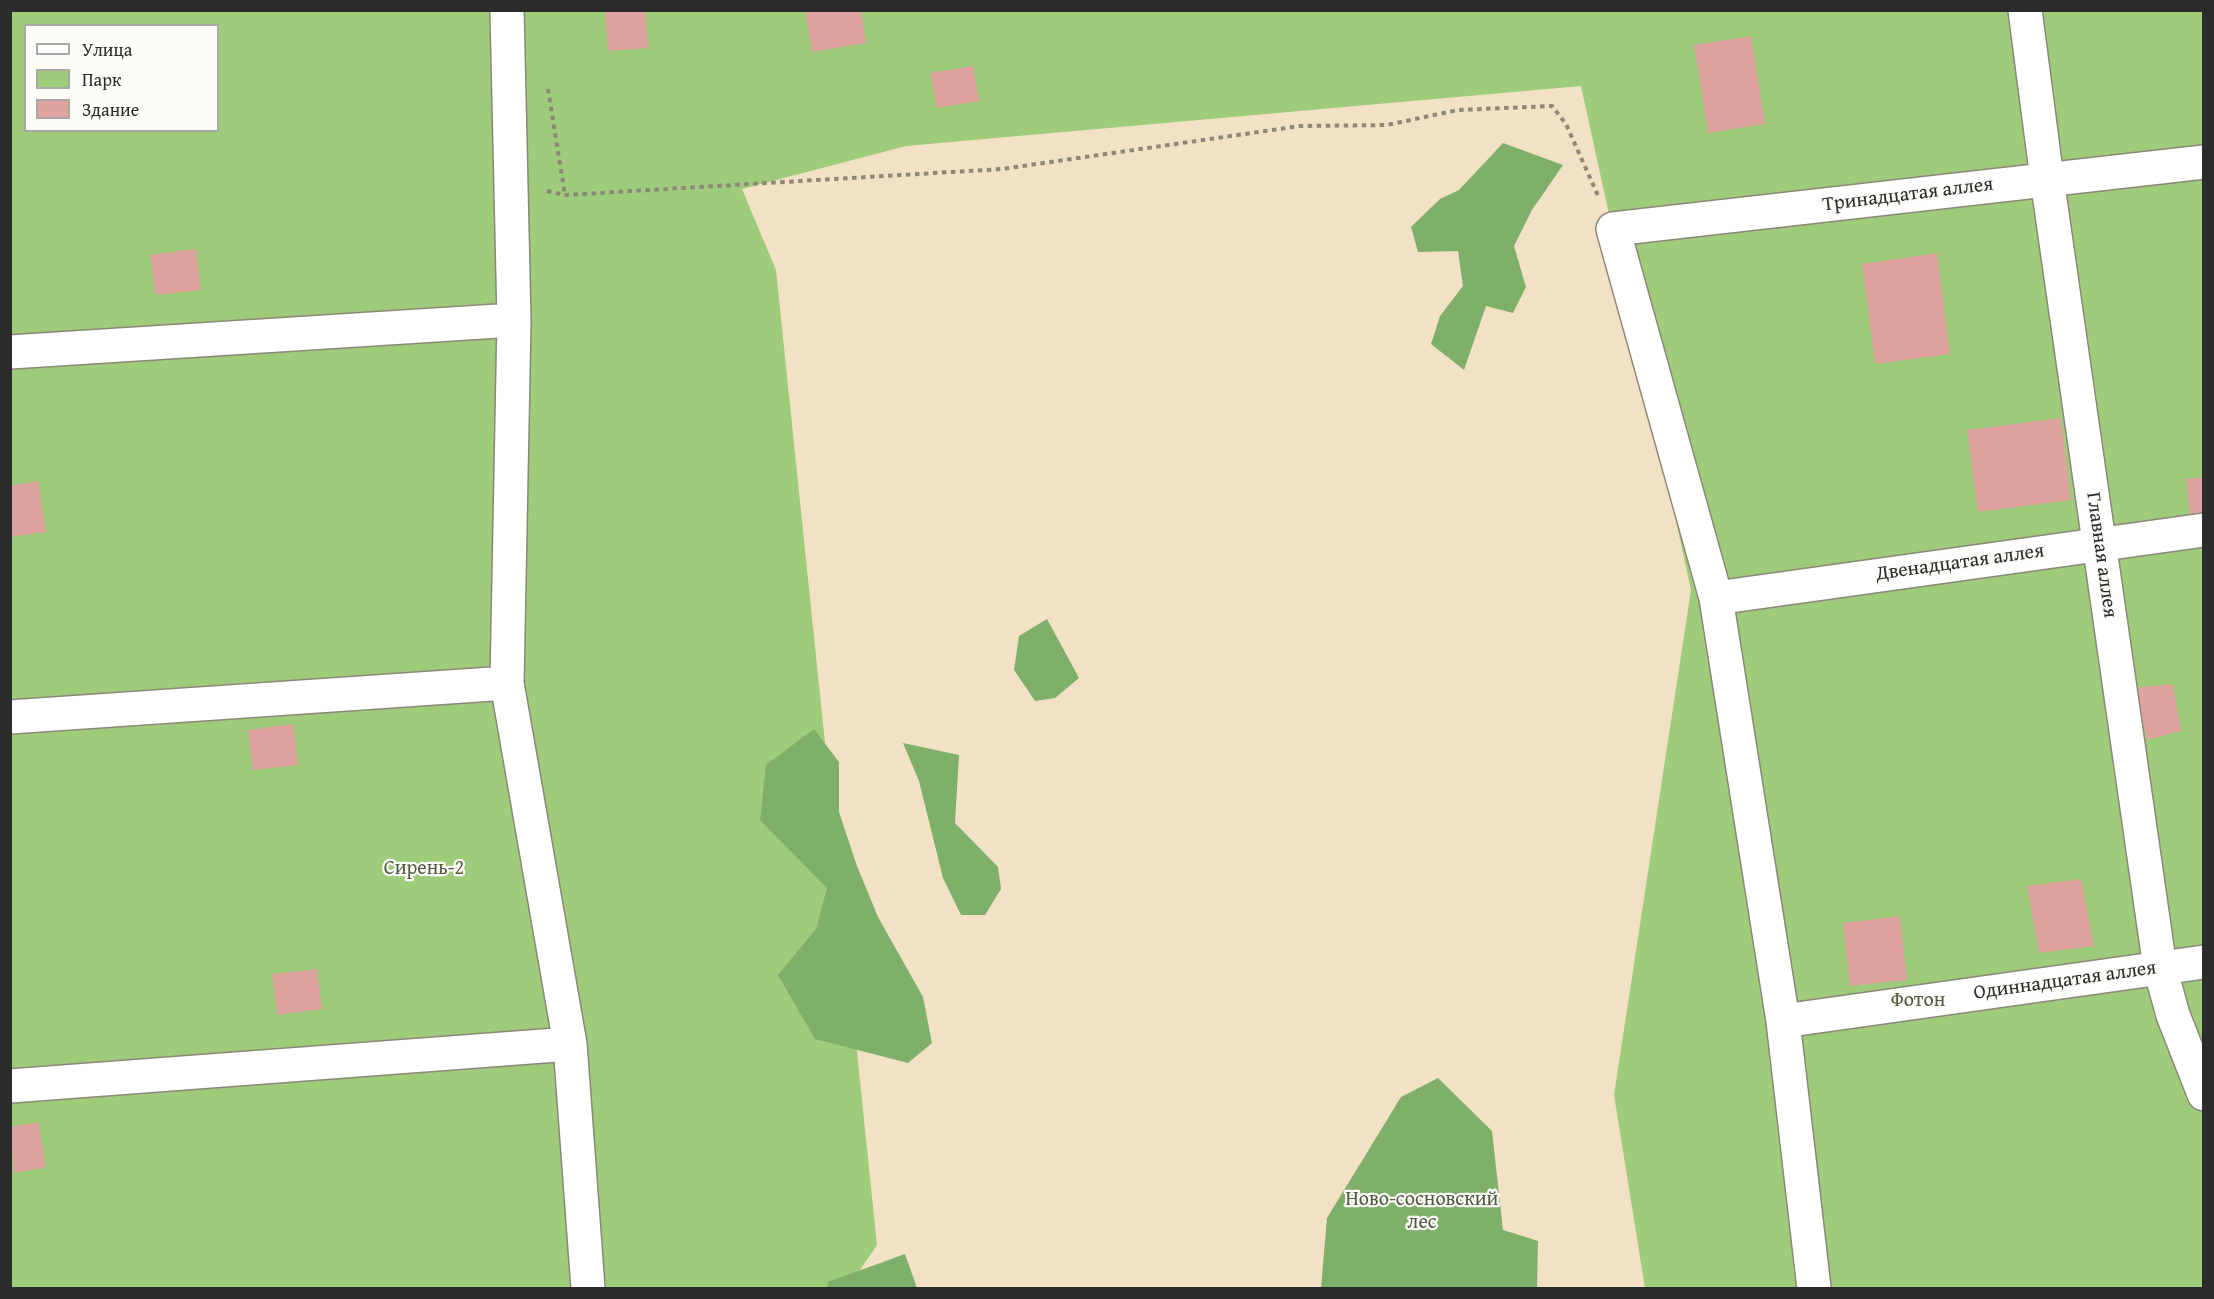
<!DOCTYPE html>
<html>
<head>
<meta charset="utf-8">
<style>
  body { margin:0 }
  #map { position:relative; width:2214px; height:1299px; overflow:hidden; background:#f2e1c4; font-family:"Gentium Book Plus",serif }
  canvas { display:block }
  .frame { position:absolute; inset:0; border:12px solid #2b2b2b; pointer-events:none }
  .legend { position:absolute; left:24px; top:24px; width:195px; height:108px; box-sizing:border-box; background:#fdfcf7; border:2px solid #a9a8a5; margin:0; padding:8px 10px; list-style:none; font-size:18px; color:#2b2b2b }
  .legend li { display:flex; align-items:center; gap:12px; height:30px }
  .legend b { width:30px; border:2px solid #a9a8a5 }
</style>
</head>
<body>
<div id="map">
<canvas width="2214" height="1299"></canvas>
<div class="frame"></div>
<ul class="legend">
<li><b style="height:8px;background:#fff"></b>Улица</li>
<li><b style="height:16px;background:#9ecc7a"></b>Парк</li>
<li><b style="height:16px;background:#dfa49f"></b>Здание</li>
</ul>
</div>
<script>
const c = document.querySelector('canvas').getContext('2d');
c.lineJoin = 'round';
function fillPath(path, color) {
  c.fillStyle = color;
  c.fill(path, 'evenodd');
}
function trace(path, color, width, dash) {
  c.strokeStyle = color;
  c.lineWidth = width;
  c.lineCap = dash ? 'butt' : 'round';
  c.setLineDash(dash || []);
  c.stroke(path);
}
function drawText(font, color, halo, rows, align = 'center') {
  c.font = font + ' "Gentium Book Plus",serif';
  c.lineWidth = 4.5;
  c.setLineDash([]);
  c.textBaseline = 'middle';
  c.strokeStyle = halo;
  c.fillStyle = color;
  for (const [text, x, y, turn = 0] of rows) {
    c.save();
    c.translate(x, y);
    c.rotate((+turn || 0) * Math.PI / 180);
    c.textAlign = isNaN(turn) ? turn : align;
    if (halo) c.strokeText(text, 0, 0);
    c.fillText(text, 0, 0);
    c.restore();
  }
}
const green = new Path2D(`
  M 10,11 L 2203,11 L 2203,1288 L 1645,1288 L 1614,1095 L 1691,590 L 1581,86 L 906,146 L 742,189 L 776,270 L 877,1245 L 848,1288 L 11,1288 ZM 26,26 L 218,26 L 218,130 L 26,130 Z`);
const forest = new Path2D(`
  M 1503,143 L 1563,165 L 1532,210 L 1514,246 L 1526,287 L 1513,313 L 1486,306 L 1464,370 L 1431,344 L 1440,316 L 1463,286 L 1458,251 L 1418,252 L 1411,227 L 1440,199 L 1459,190 Z
  M 1047,619 L 1079,678 L 1055,698 L 1035,701 L 1014,670 L 1019,636 Z
  M 814,729 L 839,762 L 839,812 L 857,866 L 878,917 L 923,997 L 932,1043 L 908,1063 L 815,1039 L 778,975 L 816,929 L 827,888 L 760,820 L 766,765 Z
  M 903,743 L 959,755 L 955,823 L 998,867 L 1001,889 L 985,915 L 961,915 L 943,878 L 919,781 Z
  M 1438,1078 L 1492,1131 L 1503,1230 L 1538,1241 L 1537,1288 L 1321,1288 L 1327,1218 L 1401,1097 Z
  M 905,1254 L 917,1288 L 827,1288 L 828,1282 Z`);
const building = new Path2D(`
  M 624,10 L 645,10 L 648,48 L 608,51 L 605,12 Z
  M 805,10 L 861,10 L 866,43 L 812,52 Z
  M 1751,36 L 1765,124 L 1708,133 L 1694,45 Z
  M 973,66 L 979,101 L 937,108 L 930,73 Z
  M 196,249 L 201,290 L 156,295 L 150,255 Z
  M 1937,253 L 1950,354 L 1875,364 L 1862,264 Z
  M 2061,418 L 2071,500 L 1978,512 L 1967,430 Z
  M 2204,477 L 2204,521 L 2191,523 L 2186,479 Z
  M 38,481 L 46,532 L 10,537 L 10,486 Z
  M 2173,684 L 2181,731 L 2147,740 L 2135,688 Z
  M 293,724 L 298,765 L 253,770 L 248,730 Z
  M 2081,879 L 2094,946 L 2039,953 L 2027,886 Z
  M 1900,916 L 1907,980 L 1850,986 L 1843,923 Z
  M 317,969 L 322,1009 L 277,1015 L 272,974 Z
  M 38,1122 L 46,1167 L 14,1173 L 10,1127 Z`);
const path = new Path2D(`
  M 548,89 L 565,195
  M 547,191 L 565,195 L 1002,169 L 1300,126 L 1387,125 L 1458,110 L 1552,106 L 1566,124 L 1599,198`);
const minor = new Path2D(`
  M 507,10 L 514,320 L 507,683 L 570,1044 L 588,1288
  M 2025,10 L 2047,179 L 2160,968 L 2173,1015 L 2204,1094
  M 10,352 L 514,320
  M 1716,598 L 2204,530
  M 10,717 L 507,683
  M 1783,1021 L 2204,962
  M 10,1086 L 570,1044
  M 1814,1288 L 1783,1021 L 1716,598 L 1613,229 L 2204,162`);
const streetNames = [
  ["Тринадцатая аллея",1908,195,-7],
  ["Главная аллея",2101,555,82],
  ["Двенадцатая аллея",1960,563,-8],
  ["Одиннадцатая аллея",2065,981,-8]
];
const parkNames = [
  ["Сирень-2",424,869],
  ["Фотон",1918,1001],
  ["Ново-сосновский",1422,1200],
  ["лес",1422,1223]
];
fillPath(green, '#9ecc7a');
fillPath(forest, '#7eb06a');
fillPath(building, '#dfa49f');
trace(minor, '#8e8678', 36);
trace(path, '#8e8678', 4, [4.5, 4.5]);
trace(minor, '#fff', 33);
drawText('20px', '#2b2b2b', '#fdfcf7', streetNames);
drawText('20px', '#4e5b43', '#fdfcf7', parkNames);
</script>
</body>
</html>
